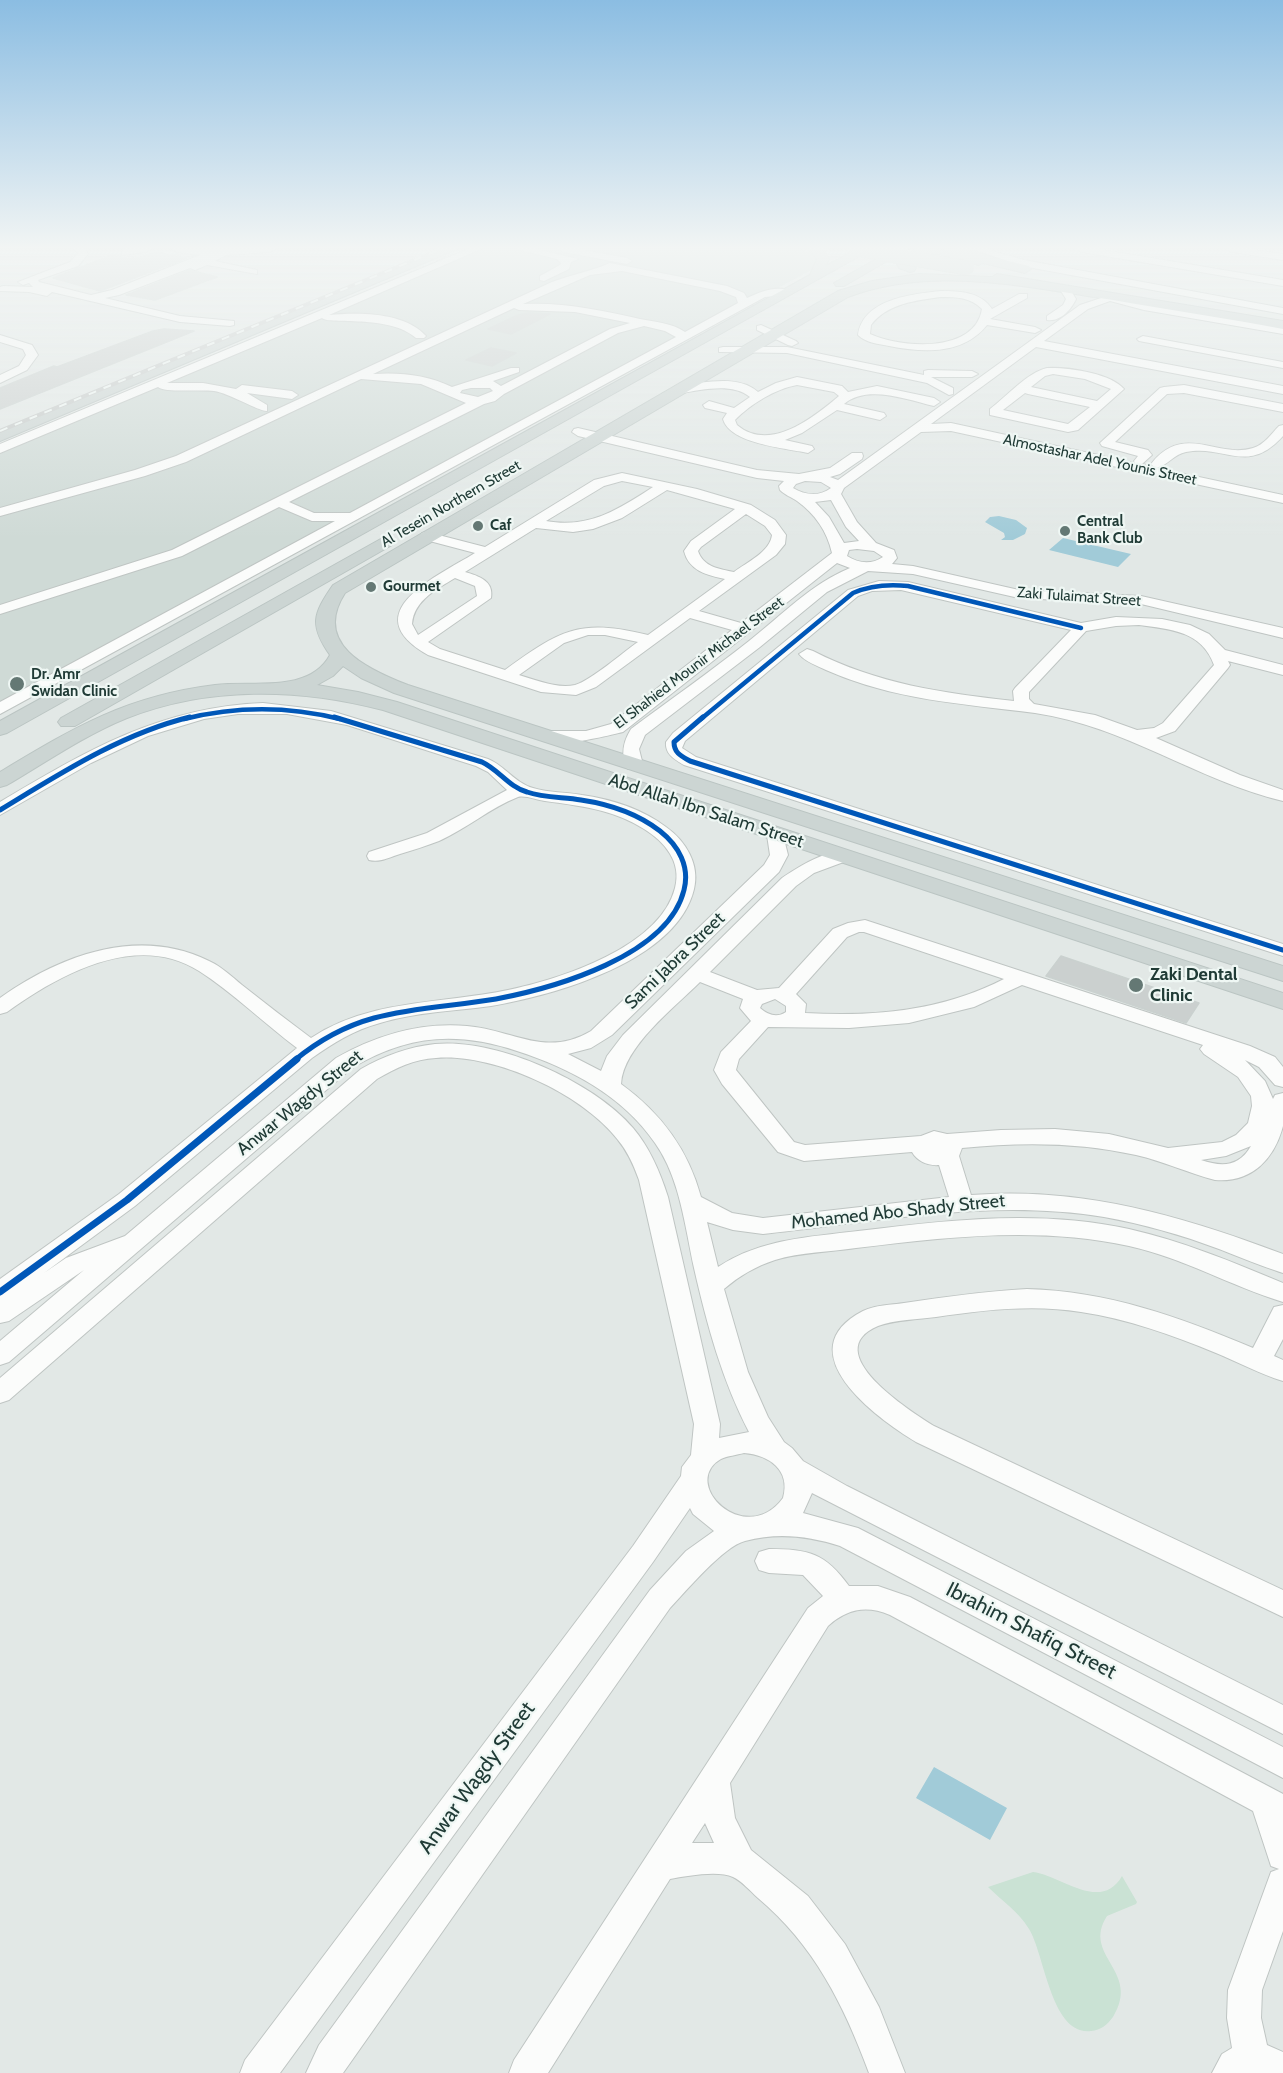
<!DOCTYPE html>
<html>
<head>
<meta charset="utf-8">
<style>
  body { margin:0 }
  canvas { display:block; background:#e2e8e6 }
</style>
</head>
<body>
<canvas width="1283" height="2073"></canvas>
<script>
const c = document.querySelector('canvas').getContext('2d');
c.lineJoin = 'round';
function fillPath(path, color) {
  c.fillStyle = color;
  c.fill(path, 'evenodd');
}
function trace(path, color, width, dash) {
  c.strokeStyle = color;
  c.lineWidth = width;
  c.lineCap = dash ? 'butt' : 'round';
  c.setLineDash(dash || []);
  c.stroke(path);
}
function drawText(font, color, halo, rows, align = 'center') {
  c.font = font + ' Cabin,sans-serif';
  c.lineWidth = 4.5;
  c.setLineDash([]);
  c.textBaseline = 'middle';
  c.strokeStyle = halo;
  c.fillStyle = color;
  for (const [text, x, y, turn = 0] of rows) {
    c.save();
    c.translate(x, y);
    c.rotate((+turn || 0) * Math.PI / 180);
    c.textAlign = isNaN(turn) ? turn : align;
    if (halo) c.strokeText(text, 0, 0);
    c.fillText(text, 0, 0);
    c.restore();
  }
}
const built = new Path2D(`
  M 482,249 L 801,249 L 821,256 L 821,265 L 0,703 L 0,451 Z`);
const green = new Path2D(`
  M 1033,1872 C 1060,1875 1101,1913 1122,1876 L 1137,1902 L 1136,1904 L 1107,1916 C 1081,1956 1142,1971 1113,2017 C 1107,2025 1101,2030 1091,2031 C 1051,2036 1045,1955 1029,1929 C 1018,1911 1002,1901 988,1887 Z`);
const water = new Path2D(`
  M 999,516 L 1016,520 L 1027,528 L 1025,534 L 1013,540 L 1001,540 L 1005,537 L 1004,533 L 985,522 L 990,517 Z
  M 1063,538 L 1131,554 L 1118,567 L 1049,550 Z
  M 934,1767 L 1007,1808 L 990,1840 L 916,1798 Z`);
const building = new Path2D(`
  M 157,252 L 187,258 L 100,291 L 53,278 L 112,255 L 132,259 Z
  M 190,270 L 217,277 L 155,300 L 126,295 Z
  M 528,313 L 550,314 L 511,334 L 488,329 L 518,315 Z
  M 164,329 L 194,331 L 0,409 L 0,388 L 54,366 L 57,367 L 153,331 Z
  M 491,348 L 516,353 L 492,366 L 466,360 Z
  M 1061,956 L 1199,1003 L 1186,1023 L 1046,976 Z`);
const minor = new Path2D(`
  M 74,249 L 84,249 L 88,254 L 78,266 L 38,280 L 39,282 L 91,295 L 112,290 L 200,255 L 177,252 L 172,249 L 275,249 L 270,252 L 226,255 L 215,261 L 257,270 L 257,274 L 207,265 L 195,270 L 190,268 L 119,295 L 105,298 L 180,316 L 234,321 L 234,325 L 230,326 L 180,322 L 52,292 L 47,296 L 29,292 L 0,291 L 0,287 L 3,286 L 33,287 L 29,283 L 23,285 L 18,282 L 70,262 L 78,254 Z
  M 128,249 L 151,249 L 146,252 L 122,255 L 122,251 Z
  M 468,249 L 481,249 L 329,315 C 359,312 405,312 426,336 L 424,338 L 416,338 C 389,314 329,325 322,318 L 167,383 L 203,383 L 236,389 L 242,385 L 292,391 L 298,395 L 292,399 L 247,393 L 267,405 L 267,411 C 260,412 229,393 214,391 C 202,389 164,393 158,387 L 0,453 L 0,444 Z
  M 516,249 L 535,249 L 578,259 L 571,262 L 569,269 L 544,281 L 540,280 L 540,276 L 560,265 L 561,263 L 557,259 Z
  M 559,249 L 578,249 L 627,258 L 632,261 L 627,264 L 564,252 Z
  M 972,249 L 986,249 L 1024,260 L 1283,308 L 1283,314 L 1022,266 Z
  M 1077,249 L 1098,249 L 1283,280 L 1283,286 L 1082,252 Z
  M 1227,249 L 1249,249 L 1283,254 L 1283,260 L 1232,252 Z
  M 610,263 L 727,286 L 744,293 L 747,298 C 759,292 780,284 791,292 L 786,295 L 765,297 L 0,714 L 0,702 L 335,521 L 312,521 L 279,507 L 182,556 L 0,614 L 0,605 L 172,550 L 466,403 L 421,384 L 361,379 L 186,462 L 145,476 L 0,516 L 0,508 L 135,470 L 176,456 L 552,282 C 571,275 595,270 610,263 ZM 622,271 L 720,291 L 736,297 L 738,303 L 685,332 C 672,323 655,322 640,319 C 601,310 563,302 523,304 L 590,275 ZM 514,308 L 519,310 L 575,312 L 630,323 L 610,329 L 501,386 L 493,381 L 519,372 L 519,368 L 511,368 L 452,387 C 428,375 399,372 373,374 ZM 644,326 L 665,331 L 676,337 L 350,513 L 314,513 L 289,502 L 484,404 L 495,401 L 504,394 L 618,333 ZM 471,388 L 490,388 L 493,391 L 478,397 L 460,393 L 462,390 Z
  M 1066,288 L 1070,289 L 1076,299 C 1071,310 1060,322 1047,320 L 1047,316 L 1063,305 L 1066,299 L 1061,291 Z
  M 941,291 C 960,291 981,292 992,309 L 1019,294 L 1027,294 L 1027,298 L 990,319 L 1035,327 L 1041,330 L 1035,333 L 987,325 C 963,355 924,353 889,346 C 879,344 866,343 858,335 C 863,299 912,294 941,291 ZM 941,297 C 956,297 970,297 982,309 C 975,354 900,348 870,334 L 871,325 C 886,304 917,300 941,297 Z
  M 1110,295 L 1145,304 L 1283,328 L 1283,334 L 1144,310 L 1110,301 L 1088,309 L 1044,341 L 1283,386 L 1283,394 L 1036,347 L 931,424 L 951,423 L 1135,463 L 1134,461 L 1138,456 L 1102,446 L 1100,443 L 1160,388 L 1164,387 L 1184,385 L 1283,404 L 1283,412 L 1184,393 L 1167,394 L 1115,442 L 1148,450 L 1152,455 L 1142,464 L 1154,467 L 1151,464 C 1184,422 1217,459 1253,448 C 1264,445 1271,434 1279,426 L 1283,425 L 1283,436 C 1247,476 1225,444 1186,452 C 1174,454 1168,465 1157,468 L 1283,495 L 1283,503 L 951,431 L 921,432 L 844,488 L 841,494 L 857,522 L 876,543 L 894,550 L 897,558 L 892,564 L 913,566 L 1019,590 L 1141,596 L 1283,628 L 1283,638 L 1141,604 L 1019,598 L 913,574 L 868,571 L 827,592 L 760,647 L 645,735 L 639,749 L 643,765 L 640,769 L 628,769 C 620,755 623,742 631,729 C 670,700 711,671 749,641 C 782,615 811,584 850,568 L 837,563 L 623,732 C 606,736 550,751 538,736 L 546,731 L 586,731 L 611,724 L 732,630 L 690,618 L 596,687 L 576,695 L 541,692 L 428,655 C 354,613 436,577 475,553 L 422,539 L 420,536 L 422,533 L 427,532 L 485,547 L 594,480 L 622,473 L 697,489 L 751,505 L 775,520 L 786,535 L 785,544 L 776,555 L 699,611 L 741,623 L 832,553 C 827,531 815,514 797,501 C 791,497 785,495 780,490 L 779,486 L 784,481 L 757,478 L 578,436 L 572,432 L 574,429 L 578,428 L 757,470 L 799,474 L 830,468 L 852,453 L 862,453 L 863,456 L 862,459 L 840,474 L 830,477 L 838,480 L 1080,305 ZM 622,481 L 653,487 C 619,509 589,529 546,521 L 604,486 ZM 805,481 L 821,482 L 831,488 C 819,497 805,495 793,488 L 796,484 ZM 667,490 L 735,509 L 691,541 L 684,551 C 689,571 707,575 725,579 L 648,635 C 579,618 560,630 505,670 L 440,649 L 428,642 L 491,598 C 494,581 479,576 465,572 L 536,528 L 573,532 L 593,529 L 622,518 ZM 831,500 L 846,527 L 859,541 L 844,543 L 829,517 L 815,502 ZM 746,514 L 765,526 L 772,535 C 770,552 747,562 734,572 C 720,569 703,567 698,551 L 701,547 ZM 857,549 L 874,551 L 883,557 C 871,565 858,563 847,556 L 849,550 ZM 455,578 L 475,586 L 477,596 L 418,635 L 412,624 C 414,600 437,589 455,578 ZM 588,635 L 605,635 L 638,642 C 623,652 592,680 575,685 C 557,689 536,680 519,675 L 564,643 Z
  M 761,325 L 796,341 L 798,343 L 792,346 L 788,345 L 757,330 L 757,326 Z
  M 0,335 L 32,345 L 38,355 L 27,370 L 0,383 L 0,375 L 19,366 L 26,355 L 23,349 L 0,342 Z
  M 1143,336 L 1283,362 L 1283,368 L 1139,341 L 1137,339 Z
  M 723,347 L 787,347 L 924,375 L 924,371 L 928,370 L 972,371 L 978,374 L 972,377 L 931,377 L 953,388 L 953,394 L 949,395 L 927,383 L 787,353 L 719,352 L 719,348 Z
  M 1047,368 C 1067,367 1111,373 1124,389 L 1078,430 L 1068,432 L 990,415 L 990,409 C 1006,397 1028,372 1047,368 ZM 1053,374 L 1085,379 L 1111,389 L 1097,401 L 1031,387 L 1045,376 ZM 1025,393 L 1028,394 L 1090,407 L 1068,424 L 1003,410 Z
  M 797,377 L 842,386 L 848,392 L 877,386 L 934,398 L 940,402 L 934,406 C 908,400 867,384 844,404 L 884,413 L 886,416 L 880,420 L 837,410 L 802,433 L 785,440 L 812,446 L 814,449 L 808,453 C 785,448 730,444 723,419 L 727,413 L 705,408 L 703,405 L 709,401 L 734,408 L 750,397 C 732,382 702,390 681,393 L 675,389 L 681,385 C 705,383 738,374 758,392 L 776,383 ZM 797,385 L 834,392 L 839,396 C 814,417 770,453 737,425 L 735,420 C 751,404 775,389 797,385 Z
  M 879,581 L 908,582 L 1081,623 L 1116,617 L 1162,619 L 1190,625 L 1209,634 L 1225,650 L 1283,665 L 1283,675 L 1228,661 L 1230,665 L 1228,668 L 1175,731 L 1156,738 L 1240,775 L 1283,790 L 1283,801 C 1196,780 1125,726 1035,713 C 964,704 893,700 826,670 C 818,666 805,662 799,654 L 807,649 L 813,651 C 877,684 943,693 1014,701 L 1013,691 L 1015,688 L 1071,630 L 901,590 L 872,591 L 858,596 L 685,741 L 682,748 L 696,757 L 1283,944 L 1283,956 L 684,765 C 674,759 665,754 666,742 L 673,733 L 848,590 ZM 1139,625 C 1170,629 1202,631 1214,665 L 1163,723 L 1154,728 L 1137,730 L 1095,715 L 1034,704 L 1029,699 L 1029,692 L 1086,631 L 1116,626 Z
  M 263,703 L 331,711 L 488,759 C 505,766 515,783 533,788 C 549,793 566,792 582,795 C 611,799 642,809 666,827 C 686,841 700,865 694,889 C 677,961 555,995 491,1006 C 455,1011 416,1012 380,1023 C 354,1030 333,1043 312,1058 L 135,1206 L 44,1273 L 66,1258 L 125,1236 L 336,1058 C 377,1035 420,1022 467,1026 C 514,1030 545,1058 591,1031 L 764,865 L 770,855 L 767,835 L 770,831 L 782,831 L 788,855 L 779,872 L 612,1035 L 591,1048 L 568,1054 L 601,1071 L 607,1056 L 623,1035 L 782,878 C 798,867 830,847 849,852 L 851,856 L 849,860 L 814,873 L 796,886 L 710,972 L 757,990 L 779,988 L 833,929 L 848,923 L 865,920 L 1250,1046 L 1275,1057 L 1283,1067 L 1283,1087 L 1275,1085 L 1259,1067 L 1245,1060 L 1265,1081 L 1273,1099 L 1275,1095 L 1283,1093 C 1283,1103 1283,1116 1283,1126 C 1274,1160 1251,1183 1215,1180 C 1188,1173 1163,1161 1136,1155 C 1079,1142 1020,1142 962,1148 L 959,1156 L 971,1195 C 1080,1186 1183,1216 1283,1254 L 1283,1273 C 1261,1266 1240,1257 1219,1249 C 1182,1235 1143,1224 1104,1217 C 991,1198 876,1222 763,1234 L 733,1230 L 707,1222 L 718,1267 C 760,1239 809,1237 858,1231 C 947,1220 1039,1209 1129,1229 C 1182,1241 1233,1262 1283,1283 L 1283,1302 C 1231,1286 1183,1258 1129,1246 C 1039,1226 946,1237 856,1248 C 830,1252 801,1252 775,1260 C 756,1266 739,1276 724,1289 L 748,1372 L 768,1417 L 784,1442 L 792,1448 L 803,1461 L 847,1486 L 1283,1705 L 1283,1734 L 812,1493 L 803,1513 L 858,1528 L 1283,1747 L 1283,1778 L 840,1546 C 809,1536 778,1532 745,1541 C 724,1546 686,1591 670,1608 L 343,2073 L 306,2073 L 319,2045 L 650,1590 L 686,1551 L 714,1531 L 693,1514 L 690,1508 L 653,1562 L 280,2073 L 240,2073 L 245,2060 L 633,1546 L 681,1476 L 682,1467 L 691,1455 L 694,1424 L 639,1180 C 634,1166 628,1152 618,1140 C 583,1094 494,1053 436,1058 C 414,1059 396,1068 377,1079 L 9,1400 L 0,1403 L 0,1378 L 361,1069 C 384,1056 408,1047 435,1044 C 496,1038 593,1081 633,1128 C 650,1148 660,1172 668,1197 L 720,1424 L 719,1438 L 749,1432 C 722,1380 707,1325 694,1268 C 685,1227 680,1178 655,1143 C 623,1096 570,1068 517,1051 C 456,1031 407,1035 352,1068 L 9,1362 L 0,1365 L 0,1341 L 84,1270 L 9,1321 L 0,1323 L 0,1279 L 119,1194 L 297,1048 C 265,1024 232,992 199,971 C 137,931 58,975 7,1012 L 0,1014 L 0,998 C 60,955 139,926 209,961 C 221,966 232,977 242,985 C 265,1003 288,1021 311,1038 C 370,999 441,1004 508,990 C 561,979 660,947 675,888 C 682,862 665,842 644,829 C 613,809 580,806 545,801 C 537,800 525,795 518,797 C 490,808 466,829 439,841 C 426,846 413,850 400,854 C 390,857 380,863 369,860 L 367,856 L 369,852 L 427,833 L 507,790 L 488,772 L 476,766 L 347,725 L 287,714 L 238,714 L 204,719 L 148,736 L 91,763 L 0,815 L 0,802 C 86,751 160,707 263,703 ZM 859,932 L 864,932 L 1004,979 C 942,1011 874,1017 805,1013 L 806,1004 L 796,994 L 847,937 ZM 700,982 L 743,999 L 740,1008 L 751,1021 L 721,1052 L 714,1070 L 722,1084 L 778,1152 L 804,1161 L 912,1152 C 917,1161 928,1166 939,1165 L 949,1197 L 763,1218 L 732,1213 L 701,1197 C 688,1149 661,1113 621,1084 C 623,1047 674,1008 700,982 ZM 1022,985 L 1203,1045 L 1200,1049 L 1204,1054 L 1238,1077 L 1251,1096 L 1252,1106 L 1248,1123 L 1236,1135 L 1222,1142 L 1168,1148 L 1109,1134 L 1055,1129 L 1001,1130 L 947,1134 L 934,1131 L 921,1136 L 805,1145 L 794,1142 L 736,1070 L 739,1059 L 768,1027 L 849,1028 L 909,1023 L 974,1007 ZM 775,999 L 786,1006 L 786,1012 C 777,1018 768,1015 760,1008 L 762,1004 ZM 1251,1146 C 1239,1167 1222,1167 1201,1160 L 1226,1156 ZM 744,1453 C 769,1455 791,1470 783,1498 C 745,1549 679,1483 721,1459 C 727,1456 737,1455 744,1453 Z
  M 1027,1289 C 1107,1291 1180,1317 1253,1348 L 1274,1307 L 1283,1305 L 1283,1339 L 1274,1356 L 1283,1360 L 1283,1381 C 1260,1374 1238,1362 1216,1353 C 1172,1335 1128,1319 1081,1312 C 1033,1304 984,1310 936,1317 C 920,1319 893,1320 878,1326 C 817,1352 910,1411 934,1426 L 1283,1590 L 1283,1617 L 916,1442 C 875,1417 786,1351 863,1311 C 875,1305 891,1305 904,1303 C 945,1297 986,1291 1027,1289 Z
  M 769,1549 C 809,1549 825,1553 849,1586 L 878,1586 L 910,1597 L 1283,1794 L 1283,1931 L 1262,1990 L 1261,2018 L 1267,2045 L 1283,2052 L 1283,2073 L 1212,2073 L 1222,2054 L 1232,2048 L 1227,2018 L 1228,1990 L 1271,1872 L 1279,1869 L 1271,1866 L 1253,1811 L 890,1615 C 866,1605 847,1609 828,1626 L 730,1783 L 735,1818 L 751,1850 L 808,1896 L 845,1944 L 879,2007 L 905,2073 L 869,2073 C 844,2005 814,1945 758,1898 C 750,1891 742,1881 733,1877 C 718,1870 686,1876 670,1879 L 548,2073 L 509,2073 L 514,2060 L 808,1608 L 823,1596 L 803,1575 L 769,1573 L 759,1570 L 755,1561 L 759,1552 ZM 705,1823 L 714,1843 L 692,1843 Z`);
const major = new Path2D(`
  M 441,249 L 457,249 L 0,441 L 0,431 Z
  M 808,249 L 824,249 L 829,259 L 826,266 L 855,250 L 859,249 L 865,253 L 7,733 L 0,735 L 0,721 L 810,275 L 817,259 Z
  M 894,249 L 908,249 L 844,286 L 836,286 L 834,283 Z
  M 917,249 L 957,251 L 956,249 L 972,249 L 991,257 L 1029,266 L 1031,269 L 1025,273 L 983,263 L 978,265 L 939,254 L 923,255 L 908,261 L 916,268 L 914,271 L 910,272 L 899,268 L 895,260 L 897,257 Z
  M 919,274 L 992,277 L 997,274 L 1283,321 L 1283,329 C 1226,318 1170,310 1113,300 C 1027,287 932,265 848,297 L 345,593 C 312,644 367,669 408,685 L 1283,966 L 1283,981 L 394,693 L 361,678 L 343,666 L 333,676 L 317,685 L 358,692 L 397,702 L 1283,993 L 1283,1009 L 383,710 C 299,688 208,686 127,718 C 85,735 46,762 7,785 L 0,787 L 0,772 C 75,727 126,696 215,685 C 252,680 309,694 330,655 C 309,625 313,614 333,585 L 838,291 L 872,281 Z
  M 386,536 L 392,537 L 394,541 L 392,545 L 75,726 L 61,726 L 58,722 L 61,718 Z`);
const rail = new Path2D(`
  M 0,431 L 441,249`);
const majorBridge = new Path2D(`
  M 855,249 L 967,268`);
const cyclewayFar2 = new Path2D(`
  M 184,719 C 236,706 288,706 340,719
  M 701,719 L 853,593 C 871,585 889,584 908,586 L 1081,628`);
const cyclewayFar1 = new Path2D(`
  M 703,717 L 674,742 C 674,753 681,756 690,761 L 1283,950
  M 0,810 C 61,773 121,734 190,717
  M 295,1060 C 318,1041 345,1026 374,1018 C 414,1007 455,1006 496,999 C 554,988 668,956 684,890 C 690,867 679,846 660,831 C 638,814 608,804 581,800 C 563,797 544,798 527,792 C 509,787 499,770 482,762 L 334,717`);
const cycleway = new Path2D(`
  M 0,1292 L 127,1200 L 297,1059`);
const markers = [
  [478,526,6,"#647874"],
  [1065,531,6,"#647874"],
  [371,587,6,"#647874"],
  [17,684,8,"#647874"],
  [1136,985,8,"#647874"]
];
const farStreetnames = [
  ["Almostashar Adel Younis Street",1100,460,12],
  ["Al Tesein Northern Street",451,504,-30],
  ["Zaki Tulaimat Street",1079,597,4],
  ["El Shahied Mounir Michael Street",699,663,-37]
];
const farPoinames = [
  ["Central",1077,522],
  ["Bank Club",1077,539],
  ["Caf",490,526],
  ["Gourmet",383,587],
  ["Dr. Amr",31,675],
  ["Swidan Clinic",31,692]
];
const streetNames = [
  ["Abd Allah Ibn Salam Street",706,811,18],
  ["Sami Jabra Street",675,961,-44],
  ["Anwar Wagdy Street",300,1103,-39],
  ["Mohamed Abo Shady Street",898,1212,-6]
];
const poiNames = [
  ["Zaki Dental",1150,975],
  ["Clinic",1150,996]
];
const nearStreetnames = [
  ["Ibrahim Shafiq Street",1031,1631,27],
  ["Anwar Wagdy Street",477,1778,-54]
];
fillPath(built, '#cfdad6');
fillPath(green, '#cae2d4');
fillPath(water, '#a1cbd8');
fillPath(building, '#cbd0cf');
trace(building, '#cad1cf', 1.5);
trace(minor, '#bfc5c3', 2);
trace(major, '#bbc5c3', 2);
fillPath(minor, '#fbfcfb');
fillPath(major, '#ccd5d3');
trace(rail, '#c6cac9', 4);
trace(rail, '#eff7f4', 2, [8]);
trace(majorBridge, '#bbc5c3', 15, []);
trace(majorBridge, '#ccd5d3', 14);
trace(cyclewayFar2, '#0057b8', 4.5);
trace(cyclewayFar1, '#0057b8', 5);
trace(cycleway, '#0057b8', 7);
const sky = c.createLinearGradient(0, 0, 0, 539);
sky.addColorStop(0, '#8bbde2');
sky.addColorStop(0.46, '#f2f5f4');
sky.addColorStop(1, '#f2f5f400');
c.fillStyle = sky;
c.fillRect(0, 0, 1283, 539);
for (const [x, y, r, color] of markers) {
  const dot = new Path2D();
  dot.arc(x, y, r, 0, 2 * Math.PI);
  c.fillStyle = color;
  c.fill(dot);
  trace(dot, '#eff7f4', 2);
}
drawText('15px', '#203b36', '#eff7f4', farStreetnames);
drawText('bold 15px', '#203b36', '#eff7f4', farPoinames, 'left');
drawText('18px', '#203b36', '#eff7f4', streetNames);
drawText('bold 18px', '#203b36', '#eff7f4', poiNames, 'left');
drawText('21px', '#203b36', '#eff7f4', nearStreetnames);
</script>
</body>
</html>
